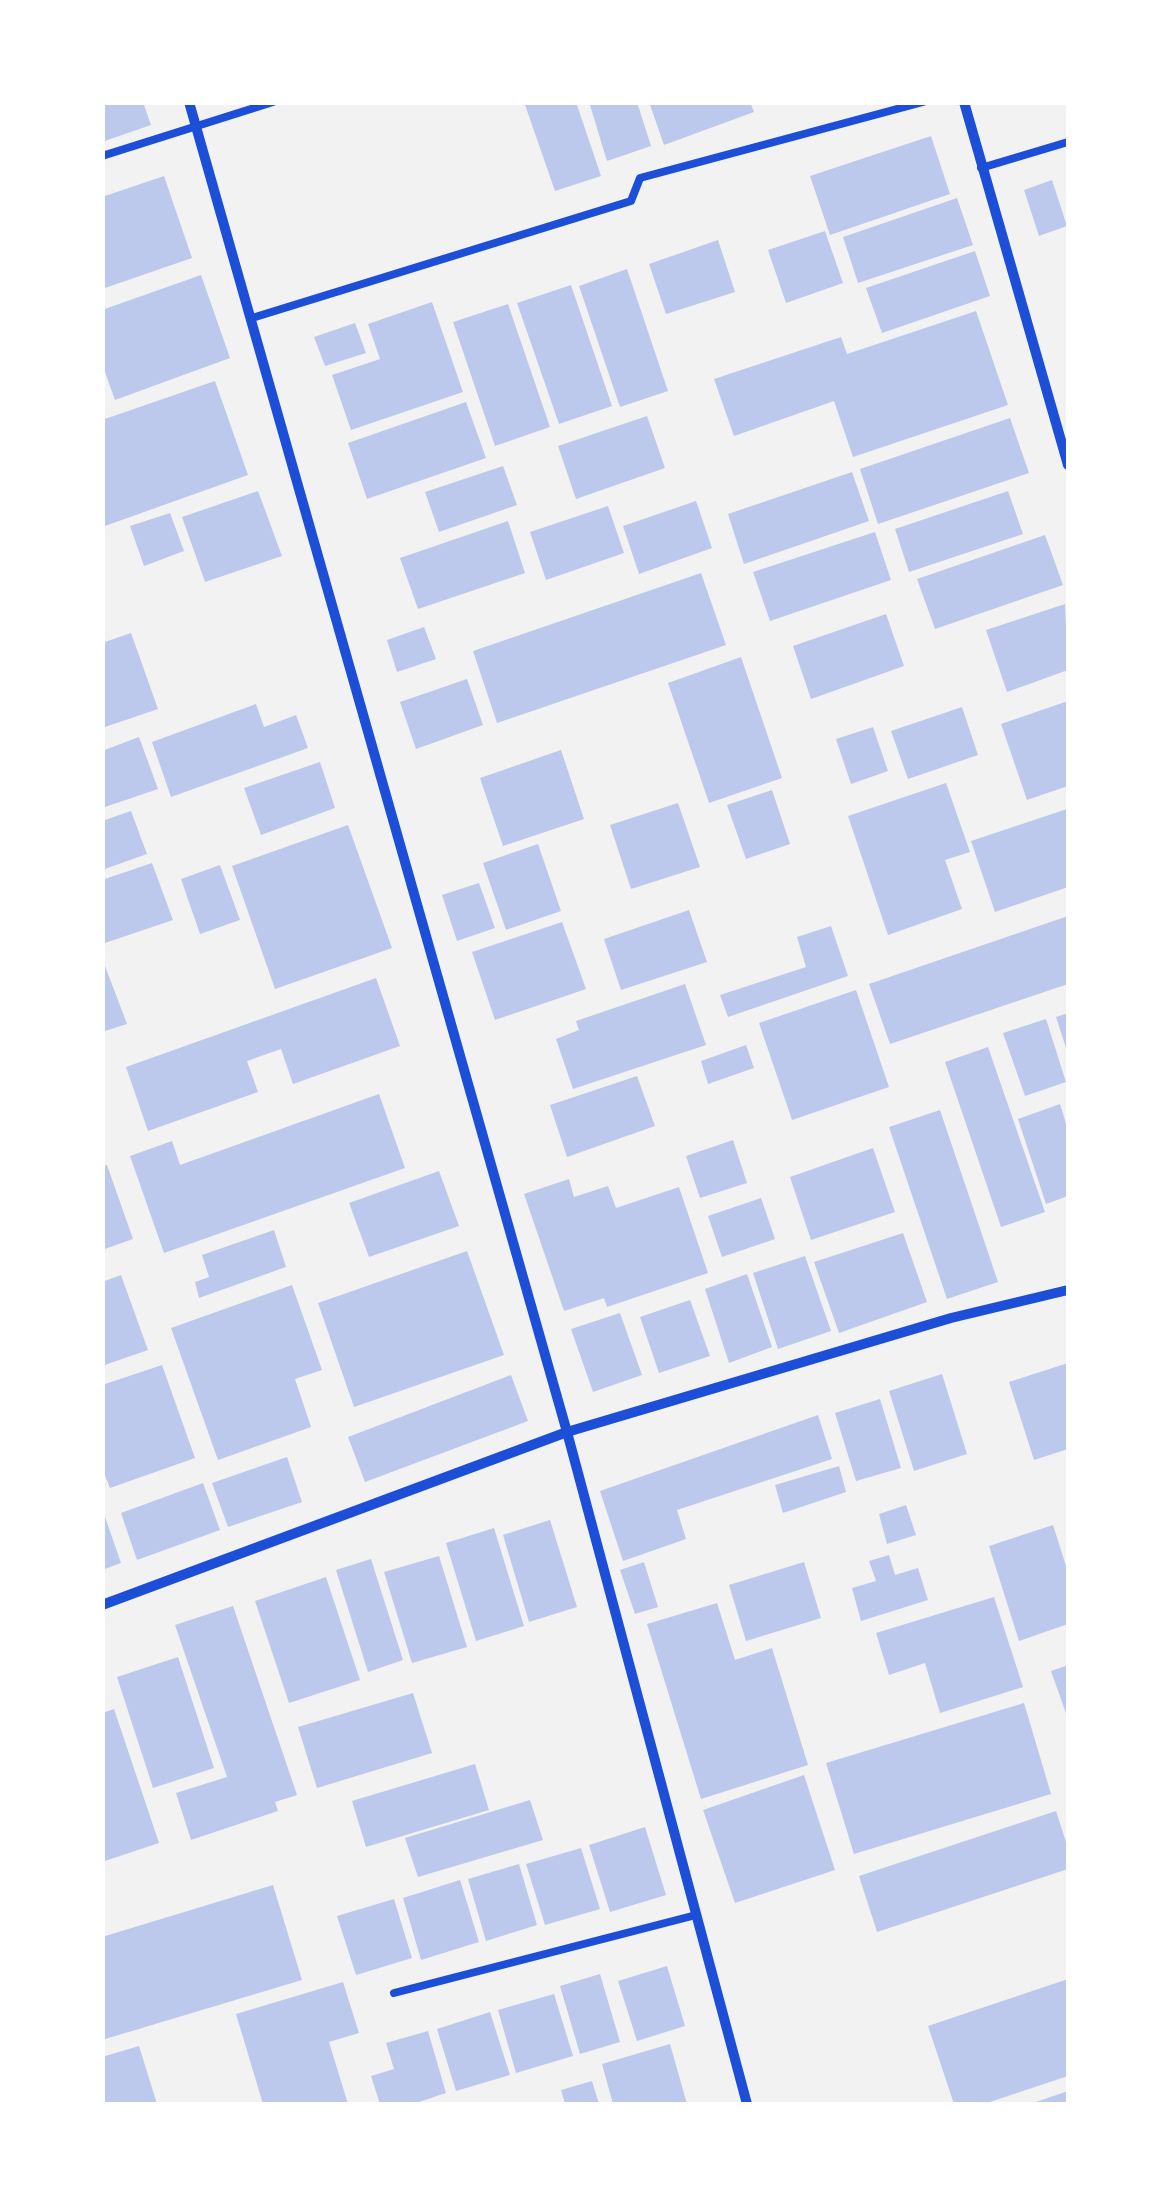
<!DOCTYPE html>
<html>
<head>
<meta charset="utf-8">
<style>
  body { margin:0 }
  #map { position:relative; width:1171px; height:2207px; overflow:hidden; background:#f2f2f2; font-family:"DejaVu Sans",sans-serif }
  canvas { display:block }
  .frame { position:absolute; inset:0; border:105px solid #fff; pointer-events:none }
</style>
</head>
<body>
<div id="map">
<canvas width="1171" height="2207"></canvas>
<div class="frame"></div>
</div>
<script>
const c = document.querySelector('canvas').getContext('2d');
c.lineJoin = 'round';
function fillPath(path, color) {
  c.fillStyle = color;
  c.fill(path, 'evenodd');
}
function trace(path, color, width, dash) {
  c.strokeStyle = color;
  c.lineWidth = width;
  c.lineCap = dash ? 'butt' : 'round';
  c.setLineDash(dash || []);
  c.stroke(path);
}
const building = new Path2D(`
  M 102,102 L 143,102 L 151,125 L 102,142 Z
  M 524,102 L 576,102 L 601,176 L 555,191 Z
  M 589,102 L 637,102 L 651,146 L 607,161 Z
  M 649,102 L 750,102 L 754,112 L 664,145 Z
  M 931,136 L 950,194 L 830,235 L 810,176 Z
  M 164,176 L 192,258 L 102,289 L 102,197 Z
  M 1052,180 L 1067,226 L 1039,236 L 1024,190 Z
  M 957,198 L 973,245 L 858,283 L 843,237 Z
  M 825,231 L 843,283 L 786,303 L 768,250 Z
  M 718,240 L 735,292 L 666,314 L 649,264 Z
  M 975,251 L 990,296 L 882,333 L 866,288 Z
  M 627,269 L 668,391 L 620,407 L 579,286 Z
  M 201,275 L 230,358 L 115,400 L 102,364 L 102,310 Z
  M 571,285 L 612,406 L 559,424 L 517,303 Z
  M 432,302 L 463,392 L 351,430 L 332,375 L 380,359 L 368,324 Z
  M 508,304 L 550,427 L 495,446 L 453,322 Z
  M 976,311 L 1008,405 L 853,457 L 834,401 L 734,436 L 714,379 L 841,337 L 847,354 Z
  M 355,323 L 366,353 L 325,366 L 314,337 Z
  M 215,381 L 248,475 L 102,527 L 102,420 Z
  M 466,402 L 486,458 L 367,499 L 348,443 Z
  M 647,416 L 665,468 L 576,499 L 558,446 Z
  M 1010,418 L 1029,473 L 878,524 L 860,469 Z
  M 503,466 L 517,505 L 439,532 L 425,492 Z
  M 852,472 L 869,521 L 744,564 L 728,514 Z
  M 258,491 L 282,556 L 205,582 L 182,517 Z
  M 1008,491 L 1023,534 L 909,572 L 895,529 Z
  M 696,501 L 712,548 L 639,574 L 623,526 Z
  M 608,506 L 624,553 L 546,580 L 530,532 Z
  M 170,513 L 184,551 L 144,566 L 130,526 Z
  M 508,521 L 525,573 L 418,609 L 400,558 Z
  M 875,532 L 891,580 L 770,621 L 753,572 Z
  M 1045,535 L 1063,585 L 935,629 L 917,579 Z
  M 701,573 L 726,645 L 497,723 L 473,651 Z
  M 1065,604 L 1068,670 L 1007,692 L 986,630 Z
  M 886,614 L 904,666 L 811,699 L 793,646 Z
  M 424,627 L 436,659 L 397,672 L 387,640 Z
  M 131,633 L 158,709 L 102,728 L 102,643 Z
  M 741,657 L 782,778 L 709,803 L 668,683 Z
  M 467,679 L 483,725 L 416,749 L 400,702 Z
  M 1068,701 L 1068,786 L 1027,800 L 1001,724 Z
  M 256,704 L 264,727 L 296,715 L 308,748 L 171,797 L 152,742 Z
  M 962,707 L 978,755 L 908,779 L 891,731 Z
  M 873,727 L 888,771 L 851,784 L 836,739 Z
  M 139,737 L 158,789 L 102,808 L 102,751 Z
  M 561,750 L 584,819 L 503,846 L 480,778 Z
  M 320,762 L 335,808 L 261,835 L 244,788 Z
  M 946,783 L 970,852 L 945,860 L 962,909 L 888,935 L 848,816 Z
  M 772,790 L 790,844 L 746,859 L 727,805 Z
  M 678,803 L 700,867 L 631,889 L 610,825 Z
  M 1067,809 L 1068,887 L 995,912 L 971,841 Z
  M 131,811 L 147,854 L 102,870 L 102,821 Z
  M 348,825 L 392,948 L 275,989 L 232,866 Z
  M 538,844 L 561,911 L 506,930 L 483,863 Z
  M 152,863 L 173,920 L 102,944 L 102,880 Z
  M 220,865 L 240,920 L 200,934 L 181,879 Z
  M 479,883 L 495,928 L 457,941 L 442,895 Z
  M 689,910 L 707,962 L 621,990 L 604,939 Z
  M 1068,916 L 1068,984 L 890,1044 L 869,984 Z
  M 562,922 L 586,989 L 495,1020 L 472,952 Z
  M 831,926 L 848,976 L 728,1017 L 720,995 L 806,967 L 797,937 Z
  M 102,958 L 127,1024 L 102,1032 Z
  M 376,978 L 400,1046 L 293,1084 L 281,1049 L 247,1061 L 258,1092 L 148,1131 L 126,1067 Z
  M 685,984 L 706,1045 L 573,1089 L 556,1039 L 579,1030 L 576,1021 Z
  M 856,990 L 889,1087 L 792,1120 L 759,1023 Z
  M 1068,1013 L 1068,1054 L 1056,1017 Z
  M 1046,1019 L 1066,1082 L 1025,1096 L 1003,1033 Z
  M 746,1045 L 754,1068 L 708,1084 L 701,1061 Z
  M 988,1047 L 1045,1212 L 1001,1227 L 945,1062 Z
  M 637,1076 L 655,1126 L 567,1157 L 550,1105 Z
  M 379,1094 L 405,1168 L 164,1253 L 130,1156 L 172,1141 L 180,1165 Z
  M 1060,1104 L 1068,1130 L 1068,1196 L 1046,1204 L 1018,1119 Z
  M 940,1110 L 998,1282 L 947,1299 L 889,1127 Z
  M 733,1140 L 747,1183 L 700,1198 L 686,1156 Z
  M 873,1148 L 895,1212 L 811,1240 L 790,1177 Z
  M 107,1165 L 133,1239 L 102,1250 L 102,1166 Z
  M 439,1171 L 459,1226 L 369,1257 L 349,1203 Z
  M 569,1179 L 574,1197 L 608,1186 L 616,1208 L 679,1187 L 708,1273 L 607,1307 L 604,1298 L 564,1311 L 524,1194 Z
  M 761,1198 L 775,1239 L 722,1257 L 708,1216 Z
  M 274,1230 L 286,1267 L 199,1298 L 195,1282 L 209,1277 L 202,1255 Z
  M 903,1233 L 927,1302 L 839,1333 L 814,1262 Z
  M 467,1251 L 504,1355 L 354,1407 L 318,1303 Z
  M 805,1256 L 831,1331 L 778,1349 L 753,1273 Z
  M 747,1274 L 772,1347 L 729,1363 L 705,1289 Z
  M 121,1275 L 148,1350 L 102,1366 L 102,1282 Z
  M 292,1285 L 322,1370 L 295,1379 L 311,1427 L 218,1460 L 171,1328 Z
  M 690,1300 L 710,1356 L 659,1373 L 640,1317 Z
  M 620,1313 L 642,1375 L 593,1392 L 571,1329 Z
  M 1068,1363 L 1068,1449 L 1034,1460 L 1009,1382 Z
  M 162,1365 L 195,1458 L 110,1488 L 102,1468 L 102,1385 Z
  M 942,1374 L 967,1454 L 914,1471 L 889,1391 Z
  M 511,1375 L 528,1421 L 365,1482 L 348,1437 Z
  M 880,1399 L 901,1468 L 856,1481 L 835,1413 Z
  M 818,1415 L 832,1459 L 677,1510 L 686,1539 L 623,1561 L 600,1491 Z
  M 287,1457 L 302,1502 L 228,1527 L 212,1483 Z
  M 839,1466 L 846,1492 L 783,1513 L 775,1485 Z
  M 203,1483 L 220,1530 L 137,1560 L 121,1513 Z
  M 906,1505 L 916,1535 L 887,1544 L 879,1514 Z
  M 103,1511 L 121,1563 L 102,1570 L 102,1512 Z
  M 550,1520 L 577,1607 L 529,1622 L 503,1535 Z
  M 1053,1525 L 1068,1572 L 1068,1624 L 1019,1641 L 989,1546 Z
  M 494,1528 L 524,1626 L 476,1641 L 446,1543 Z
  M 889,1555 L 895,1575 L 918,1568 L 928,1600 L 861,1621 L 852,1588 L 876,1581 L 869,1561 Z
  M 439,1556 L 467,1647 L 412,1663 L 384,1572 Z
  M 371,1559 L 403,1660 L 368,1672 L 336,1570 Z
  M 644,1562 L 658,1607 L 635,1614 L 620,1570 Z
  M 804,1562 L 821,1618 L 746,1641 L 729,1585 Z
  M 326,1577 L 360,1680 L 289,1703 L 255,1601 Z
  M 994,1597 L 1023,1687 L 940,1713 L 925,1663 L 889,1675 L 876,1633 Z
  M 717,1603 L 735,1660 L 772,1648 L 808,1765 L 701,1799 L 647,1624 Z
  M 233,1606 L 297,1795 L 275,1802 L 278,1811 L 191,1840 L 176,1793 L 227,1777 L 175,1625 Z
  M 178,1657 L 214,1768 L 153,1788 L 117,1677 Z
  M 1068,1665 L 1068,1719 L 1051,1671 Z
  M 413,1693 L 432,1753 L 317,1788 L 298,1727 Z
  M 1024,1703 L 1051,1794 L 854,1854 L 826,1763 Z
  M 114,1709 L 159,1843 L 102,1862 L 102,1713 Z
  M 475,1764 L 489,1810 L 366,1847 L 352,1801 Z
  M 804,1775 L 835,1870 L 735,1903 L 703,1810 Z
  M 530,1800 L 543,1840 L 418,1877 L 405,1838 Z
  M 1056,1811 L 1068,1848 L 1068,1869 L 877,1932 L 859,1876 Z
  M 645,1827 L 666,1895 L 610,1912 L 589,1845 Z
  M 581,1848 L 600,1909 L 545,1925 L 526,1864 Z
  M 519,1864 L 537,1925 L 486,1941 L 468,1879 Z
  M 460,1880 L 479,1942 L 421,1960 L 403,1898 Z
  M 273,1885 L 302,1980 L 102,2040 L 102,1937 Z
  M 394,1899 L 412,1958 L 356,1975 L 337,1916 Z
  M 667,1966 L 685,2026 L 637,2041 L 618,1981 Z
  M 600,1974 L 620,2042 L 580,2054 L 560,1986 Z
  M 1068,1979 L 1068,2076 L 984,2104 L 954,2104 L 928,2026 Z
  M 343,1982 L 359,2033 L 329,2042 L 348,2104 L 263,2104 L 236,2014 Z
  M 554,1994 L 573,2056 L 516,2073 L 498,2010 Z
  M 490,2012 L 510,2075 L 456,2091 L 437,2029 Z
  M 428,2031 L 446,2093 L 413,2104 L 380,2104 L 371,2076 L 394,2069 L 386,2043 Z
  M 670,2044 L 687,2104 L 613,2104 L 602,2064 Z
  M 139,2046 L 157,2104 L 102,2104 L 102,2057 Z
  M 592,2081 L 599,2104 L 565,2104 L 561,2090 Z
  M 1068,2091 L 1068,2104 L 1030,2104 Z`);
const service = new Path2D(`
  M 102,156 L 273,102
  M 981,168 L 1068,142
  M 252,318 L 631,201 L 640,178 L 923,102
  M 394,1993 L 696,1915`);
const minor = new Path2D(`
  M 189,102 L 567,1432 L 747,2104
  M 964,102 L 1068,465
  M 102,1605 L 567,1432 L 951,1318 L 1068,1290`);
fillPath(building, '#bdc9ec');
trace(service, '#1d4ed8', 8);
trace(minor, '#1d4ed8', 10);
</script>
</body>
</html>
